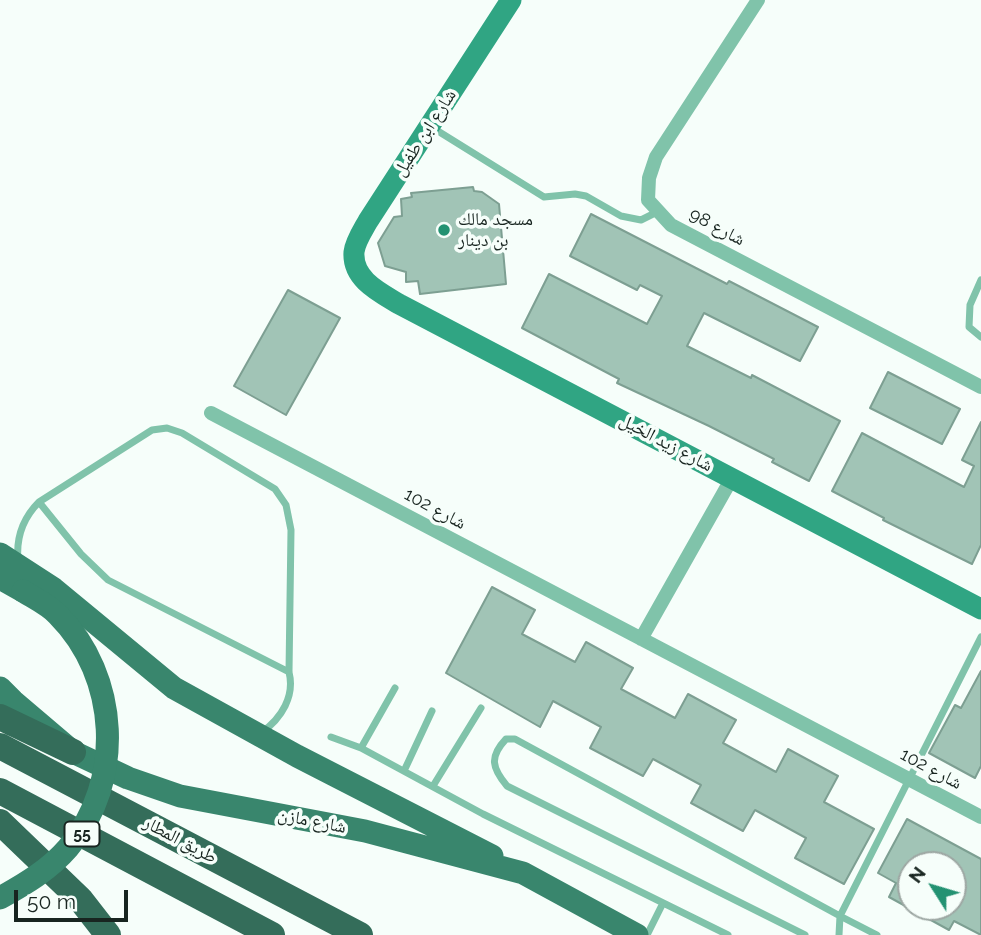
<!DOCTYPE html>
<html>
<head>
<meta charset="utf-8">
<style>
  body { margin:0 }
  #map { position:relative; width:981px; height:935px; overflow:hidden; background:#f6fefa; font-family:Raleway,sans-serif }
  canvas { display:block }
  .north { position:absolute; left:897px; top:851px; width:70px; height:70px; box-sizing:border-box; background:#f6fefa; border:2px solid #9da7a3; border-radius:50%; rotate:307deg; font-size:19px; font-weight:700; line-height:28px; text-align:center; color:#182520 }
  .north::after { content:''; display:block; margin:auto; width:24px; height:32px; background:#239272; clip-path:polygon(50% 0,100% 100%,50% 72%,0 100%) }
  .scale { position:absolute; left:14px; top:890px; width:114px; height:32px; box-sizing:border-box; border:4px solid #182520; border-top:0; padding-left:9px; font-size:21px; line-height:24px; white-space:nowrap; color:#182520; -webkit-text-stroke:5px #f6fefa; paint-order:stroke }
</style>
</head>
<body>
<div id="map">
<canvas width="981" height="935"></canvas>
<div class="north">N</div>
<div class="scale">50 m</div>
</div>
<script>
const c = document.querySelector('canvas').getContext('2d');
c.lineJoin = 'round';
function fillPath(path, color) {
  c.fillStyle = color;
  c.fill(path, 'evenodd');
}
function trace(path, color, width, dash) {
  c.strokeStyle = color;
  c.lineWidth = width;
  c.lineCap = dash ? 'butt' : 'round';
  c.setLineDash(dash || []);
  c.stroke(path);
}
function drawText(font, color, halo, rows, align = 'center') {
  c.font = font + ' Raleway,"Noto Naskh Arabic",sans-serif';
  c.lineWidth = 7;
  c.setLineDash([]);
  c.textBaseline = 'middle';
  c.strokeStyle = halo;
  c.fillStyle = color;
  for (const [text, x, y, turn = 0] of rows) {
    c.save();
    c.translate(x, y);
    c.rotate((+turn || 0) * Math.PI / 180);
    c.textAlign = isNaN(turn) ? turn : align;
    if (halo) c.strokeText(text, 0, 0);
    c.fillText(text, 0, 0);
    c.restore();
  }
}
const building = new Path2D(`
  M 473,187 L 474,191 L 482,192 L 499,204 L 506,284 L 420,294 L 418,281 L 406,282 L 406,272 L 385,266 L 378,243 L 394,217 L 402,216 L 401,199 L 412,197 L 411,193 Z
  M 591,214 L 727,284 L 729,281 L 818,327 L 800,361 L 704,313 L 687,346 L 751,378 L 752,375 L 840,421 L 809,481 L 772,462 L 774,459 L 709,426 L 617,383 L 619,379 L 522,328 L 549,274 L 647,324 L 662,296 L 640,285 L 637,290 L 570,256 Z
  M 288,290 L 340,318 L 286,415 L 234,386 Z
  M 888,372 L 960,409 L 942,444 L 870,408 Z
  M 981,422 L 981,545 L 972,564 L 883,520 L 884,518 L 832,491 L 862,433 L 964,487 L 974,466 L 962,460 Z
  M 492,587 L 535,610 L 522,634 L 575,662 L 586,642 L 633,668 L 621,689 L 675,718 L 688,694 L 736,720 L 723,743 L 776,772 L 788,749 L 838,776 L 824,802 L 874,829 L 844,884 L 795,858 L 806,838 L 755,810 L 743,831 L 691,803 L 701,785 L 653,759 L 643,776 L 590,748 L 601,727 L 553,701 L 540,727 L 446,673 Z
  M 981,671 L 981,766 L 975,778 L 929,753 L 955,705 L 961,708 Z
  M 907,819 L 981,859 L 981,935 L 954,921 L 949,930 L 889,897 L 896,883 L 878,873 ZM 911,865 L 953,865 L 953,907 L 911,907 Z`);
const lane = new Path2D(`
  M 433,128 L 544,197 L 575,194 L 586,196 L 621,216 L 641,220 L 657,212
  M 981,280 L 970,305 L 969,327 L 981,337
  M 39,502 L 81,554 L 108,580 L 289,672
  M 18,560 C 16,537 23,518 39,502 L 152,430 L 167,428 L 182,433 L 275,489 L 286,505 L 291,530 L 289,672 C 295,696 282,718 261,733
  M 331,737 L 361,748 L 483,814 L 728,935
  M 361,748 L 395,688
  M 404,771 L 432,711
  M 433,786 L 481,708
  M 647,935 L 663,903
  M 805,935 L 507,786 C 492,768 489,757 506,739 L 515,739 L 840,916 L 839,935
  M 877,935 L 840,916 L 981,637`);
const street = new Path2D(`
  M 758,0 L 656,157 L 649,178 L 648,200 L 671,225 L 981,387
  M 211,413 L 981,817
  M 641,639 L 732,478`);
const secondary = new Path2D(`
  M 511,0 L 368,221 C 363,230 355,242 354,252 C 352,279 379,292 399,304 L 981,609`);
const primary = new Path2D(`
  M 0,554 L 54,589 L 174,688 L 297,756 L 492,856
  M 0,578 L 23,591
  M 0,688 L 13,701 L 73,752 L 128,778 L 180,796 L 365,831 L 523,873 L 637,935`);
const highway = new Path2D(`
  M 0,717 L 73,752
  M 0,746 L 360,935
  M 0,791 L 272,935
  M 0,822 L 80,899 L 108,935`);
const primaryBridge = new Path2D(`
  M 0,898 C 25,884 49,870 68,848 C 125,781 119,676 58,615 C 49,605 34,598 23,591`);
const markers = [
  [444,230,7,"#239272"]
];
const shields = [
  [82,834,35]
];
const shieldNames = [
  ["55",82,834]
];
const streetNames = [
  ["شارع ابن طفيل",425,133,-57],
  ["شارع 98",717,227,28],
  ["شارع زيد الخيل",666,443,28],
  ["شارع 102",435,509,28],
  ["شارع 102",931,769,28],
  ["شارع مازن",312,821,11],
  ["طريق المطار",180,840,28]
];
const poiNames = [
  ["مسجد مالك",458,220],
  ["بن دينار",458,241]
];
fillPath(building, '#a1c4b6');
trace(building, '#7d9f92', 2);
trace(lane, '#80c3aa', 7);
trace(street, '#80c3aa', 14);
trace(secondary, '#30a583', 21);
trace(primary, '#39866d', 23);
trace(highway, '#346d5a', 26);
trace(primaryBridge, '#39866d', 23);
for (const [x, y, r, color] of markers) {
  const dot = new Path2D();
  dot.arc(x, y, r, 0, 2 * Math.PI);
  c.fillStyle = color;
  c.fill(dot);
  trace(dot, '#f6fefa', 2.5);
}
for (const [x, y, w] of shields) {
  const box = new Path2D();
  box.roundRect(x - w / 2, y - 12.5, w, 25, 5);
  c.fillStyle = '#f6fefa';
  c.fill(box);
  trace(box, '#182520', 2);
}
drawText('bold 16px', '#182520', null, shieldNames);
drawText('18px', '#182520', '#f6fefa', streetNames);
drawText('18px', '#182520', '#f6fefa', poiNames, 'left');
</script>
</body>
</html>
